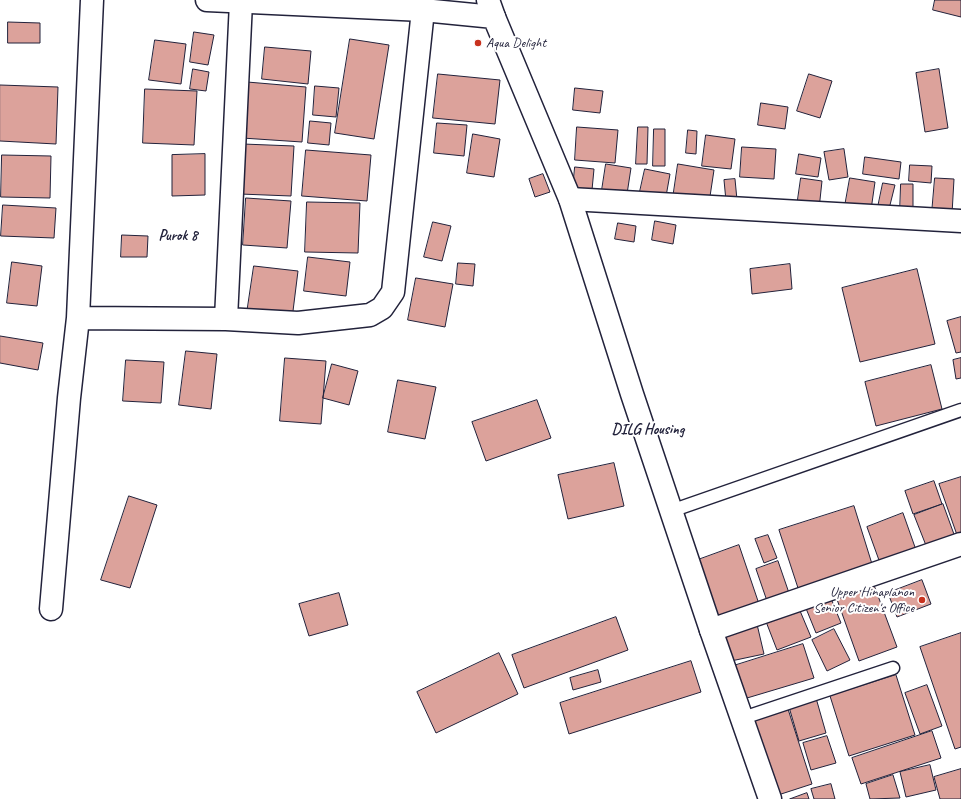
<!DOCTYPE html>
<html>
<head>
<meta charset="utf-8">
<style>
  body { margin:0 }
  canvas { display:block; background:#fff }
</style>
</head>
<body>
<canvas width="961" height="799"></canvas>
<script>
const c = document.querySelector('canvas').getContext('2d');
c.lineJoin = 'round';
function fillPath(path, color) {
  c.fillStyle = color;
  c.fill(path, 'evenodd');
}
function trace(path, color, width, dash) {
  c.strokeStyle = color;
  c.lineWidth = width;
  c.lineCap = dash ? 'butt' : 'round';
  c.setLineDash(dash || []);
  c.stroke(path);
}
function drawText(font, color, halo, rows, align = 'center') {
  c.font = font + ' Caveat,sans-serif';
  c.lineWidth = 4;
  c.setLineDash([]);
  c.textBaseline = 'middle';
  c.strokeStyle = halo;
  c.fillStyle = color;
  for (const [text, x, y, turn = 0] of rows) {
    c.save();
    c.translate(x, y);
    c.rotate((+turn || 0) * Math.PI / 180);
    c.textAlign = isNaN(turn) ? turn : align;
    if (halo) c.strokeText(text, 0, 0);
    c.fillText(text, 0, 0);
    c.restore();
  }
}
const building = new Path2D(`
  M 935,0 L 961,0 L 961,17 L 933,10 Z
  M 8,22 L 40,23 L 40,43 L 8,43 Z
  M 194,32 L 214,35 L 208,65 L 190,62 Z
  M 350,39 L 389,45 L 374,139 L 335,133 Z
  M 155,40 L 186,44 L 181,84 L 149,80 Z
  M 265,47 L 311,51 L 308,84 L 262,79 Z
  M 193,69 L 209,72 L 206,91 L 190,89 Z
  M 939,69 L 948,128 L 925,132 L 916,73 Z
  M 438,74 L 500,80 L 495,124 L 433,118 Z
  M 809,74 L 832,81 L 820,118 L 797,111 Z
  M 247,82 L 306,87 L 302,142 L 242,138 Z
  M 0,85 L 58,87 L 56,144 L 0,141 Z
  M 315,86 L 339,88 L 336,117 L 313,115 Z
  M 575,88 L 603,91 L 600,113 L 573,110 Z
  M 145,89 L 197,91 L 194,145 L 143,143 Z
  M 761,103 L 788,107 L 785,129 L 758,125 Z
  M 310,121 L 331,123 L 329,145 L 308,143 Z
  M 437,123 L 467,125 L 464,156 L 434,153 Z
  M 577,127 L 618,130 L 615,163 L 575,160 Z
  M 638,127 L 648,127 L 647,164 L 636,164 Z
  M 654,129 L 665,129 L 665,166 L 653,166 Z
  M 688,130 L 697,131 L 696,154 L 686,153 Z
  M 473,134 L 500,139 L 494,177 L 467,173 Z
  M 706,135 L 735,139 L 731,169 L 702,166 Z
  M 243,144 L 294,146 L 291,196 L 240,194 Z
  M 742,147 L 776,149 L 774,179 L 740,177 Z
  M 844,149 L 848,177 L 829,180 L 824,152 Z
  M 306,150 L 371,155 L 367,201 L 302,196 Z
  M 205,154 L 205,195 L 172,196 L 172,155 Z
  M 799,154 L 821,158 L 818,177 L 796,174 Z
  M 2,155 L 51,156 L 50,198 L 1,197 Z
  M 865,157 L 901,162 L 899,179 L 863,174 Z
  M 606,164 L 631,168 L 627,194 L 602,190 Z
  M 678,164 L 714,170 L 709,203 L 673,198 Z
  M 910,165 L 932,166 L 931,183 L 909,181 Z
  M 575,167 L 594,169 L 592,190 L 573,189 Z
  M 645,169 L 670,174 L 665,202 L 639,196 Z
  M 543,174 L 550,192 L 535,197 L 529,179 Z
  M 801,178 L 822,181 L 819,209 L 797,206 Z
  M 850,178 L 875,182 L 871,210 L 845,206 Z
  M 935,178 L 954,179 L 952,214 L 932,213 Z
  M 735,179 L 737,200 L 726,201 L 724,180 Z
  M 883,183 L 895,185 L 889,209 L 878,207 Z
  M 901,184 L 913,184 L 913,212 L 900,212 Z
  M 246,198 L 291,201 L 287,248 L 243,245 Z
  M 307,202 L 360,203 L 358,253 L 305,252 Z
  M 3,205 L 56,208 L 54,238 L 1,236 Z
  M 655,221 L 676,225 L 673,244 L 652,240 Z
  M 433,222 L 451,226 L 442,261 L 424,257 Z
  M 618,223 L 636,226 L 634,242 L 615,239 Z
  M 122,235 L 148,236 L 147,257 L 121,257 Z
  M 308,257 L 350,262 L 346,296 L 304,291 Z
  M 12,262 L 42,266 L 37,306 L 7,303 Z
  M 458,263 L 475,264 L 473,286 L 456,284 Z
  M 790,264 L 792,289 L 752,294 L 750,269 Z
  M 254,266 L 298,271 L 292,319 L 247,313 Z
  M 917,269 L 935,344 L 860,362 L 842,288 Z
  M 416,278 L 453,284 L 445,327 L 408,320 Z
  M 961,317 L 961,352 L 956,353 L 947,321 Z
  M 0,336 L 43,343 L 38,370 L 0,363 Z
  M 186,351 L 217,354 L 211,409 L 179,405 Z
  M 285,358 L 326,361 L 321,424 L 280,421 Z
  M 961,358 L 961,378 L 956,379 L 953,360 Z
  M 126,360 L 164,362 L 161,403 L 123,401 Z
  M 332,364 L 358,371 L 349,405 L 323,398 Z
  M 931,365 L 942,409 L 876,426 L 865,382 Z
  M 398,380 L 436,387 L 425,439 L 388,432 Z
  M 537,400 L 551,438 L 486,461 L 472,422 Z
  M 614,463 L 624,506 L 568,519 L 558,475 Z
  M 961,477 L 961,534 L 957,535 L 939,484 Z
  M 934,481 L 942,504 L 913,514 L 905,491 Z
  M 129,496 L 157,505 L 130,588 L 101,580 Z
  M 943,504 L 955,537 L 927,548 L 914,515 Z
  M 854,506 L 872,564 L 798,588 L 779,530 Z
  M 903,513 L 916,550 L 880,563 L 867,527 Z
  M 768,535 L 777,558 L 764,563 L 755,539 Z
  M 739,545 L 759,604 L 715,619 L 695,561 Z
  M 778,561 L 789,593 L 767,601 L 756,569 Z
  M 871,577 L 897,647 L 859,661 L 834,591 Z
  M 922,580 L 931,604 L 897,617 L 888,593 Z
  M 828,591 L 841,623 L 816,633 L 803,601 Z
  M 339,593 L 348,625 L 309,636 L 299,604 Z
  M 798,606 L 811,637 L 777,650 L 765,619 Z
  M 616,617 L 628,650 L 524,688 L 512,655 Z
  M 756,620 L 764,654 L 731,661 L 723,628 Z
  M 834,629 L 850,660 L 827,671 L 812,640 Z
  M 961,633 L 961,747 L 955,749 L 920,647 Z
  M 803,644 L 814,678 L 737,701 L 727,668 Z
  M 499,653 L 518,694 L 436,733 L 417,692 Z
  M 691,661 L 701,692 L 569,734 L 560,703 Z
  M 598,670 L 601,682 L 573,690 L 570,678 Z
  M 896,675 L 915,735 L 849,756 L 830,696 Z
  M 927,685 L 942,726 L 920,734 L 905,693 Z
  M 816,698 L 826,733 L 799,741 L 789,707 Z
  M 788,709 L 812,784 L 775,796 L 751,721 Z
  M 932,731 L 941,758 L 861,784 L 852,758 Z
  M 827,736 L 836,763 L 811,770 L 803,743 Z
  M 930,765 L 936,790 L 906,797 L 900,772 Z
  M 961,769 L 961,799 L 940,799 L 934,777 Z
  M 893,775 L 900,798 L 870,799 L 866,784 Z
  M 831,784 L 835,799 L 814,799 L 811,789 Z
  M 807,793 L 809,799 L 790,799 Z`);
const service = new Path2D(`
  M 671,511 L 961,410
  M 743,718 L 893,668`);
const minor = new Path2D(`
  M 488,0 L 494,17
  M 570,199 L 961,221
  M 78,318 L 226,319 L 298,323 L 370,315 L 382,308 L 393,292 L 423,10
  M 226,319 L 241,2
  M 51,609 L 69,398 L 78,318 L 92,0
  M 711,630 L 961,544`);
const tertiary = new Path2D(`
  M 207,0 L 423,10 L 494,17 L 570,199 L 632,394 L 711,630 L 770,799`);
const markers = [
  [478,43,4,"#c8321e"],
  [922,600,4,"#c8321e"]
];
const poiNames = [
  ["Aqua Delight",486,43],
  ["Upper Hinaplanon",914,592,"right"],
  ["Senior Citizen's Office",914,608,"right"]
];
const neighbourhoodNames = [
  ["Purok 8",178,236],
  ["DILG Housing",648,430]
];
fillPath(building, '#dca29b');
trace(building, '#22223b', 1);
trace(service, '#22223b', 15);
trace(minor, '#22223b', 25);
trace(tertiary, '#22223b', 25);
trace(service, '#fff', 12);
trace(minor, '#fff', 22);
trace(tertiary, '#fff', 22);
for (const [x, y, r, color] of markers) {
  const dot = new Path2D();
  dot.arc(x, y, r, 0, 2 * Math.PI);
  c.fillStyle = color;
  c.fill(dot);
  trace(dot, '#fff', 1.5);
}
drawText('14px', '#22223b', '#fff', poiNames, 'left');
drawText('bold 15px', '#22223b', '#fff', neighbourhoodNames);
</script>
</body>
</html>
